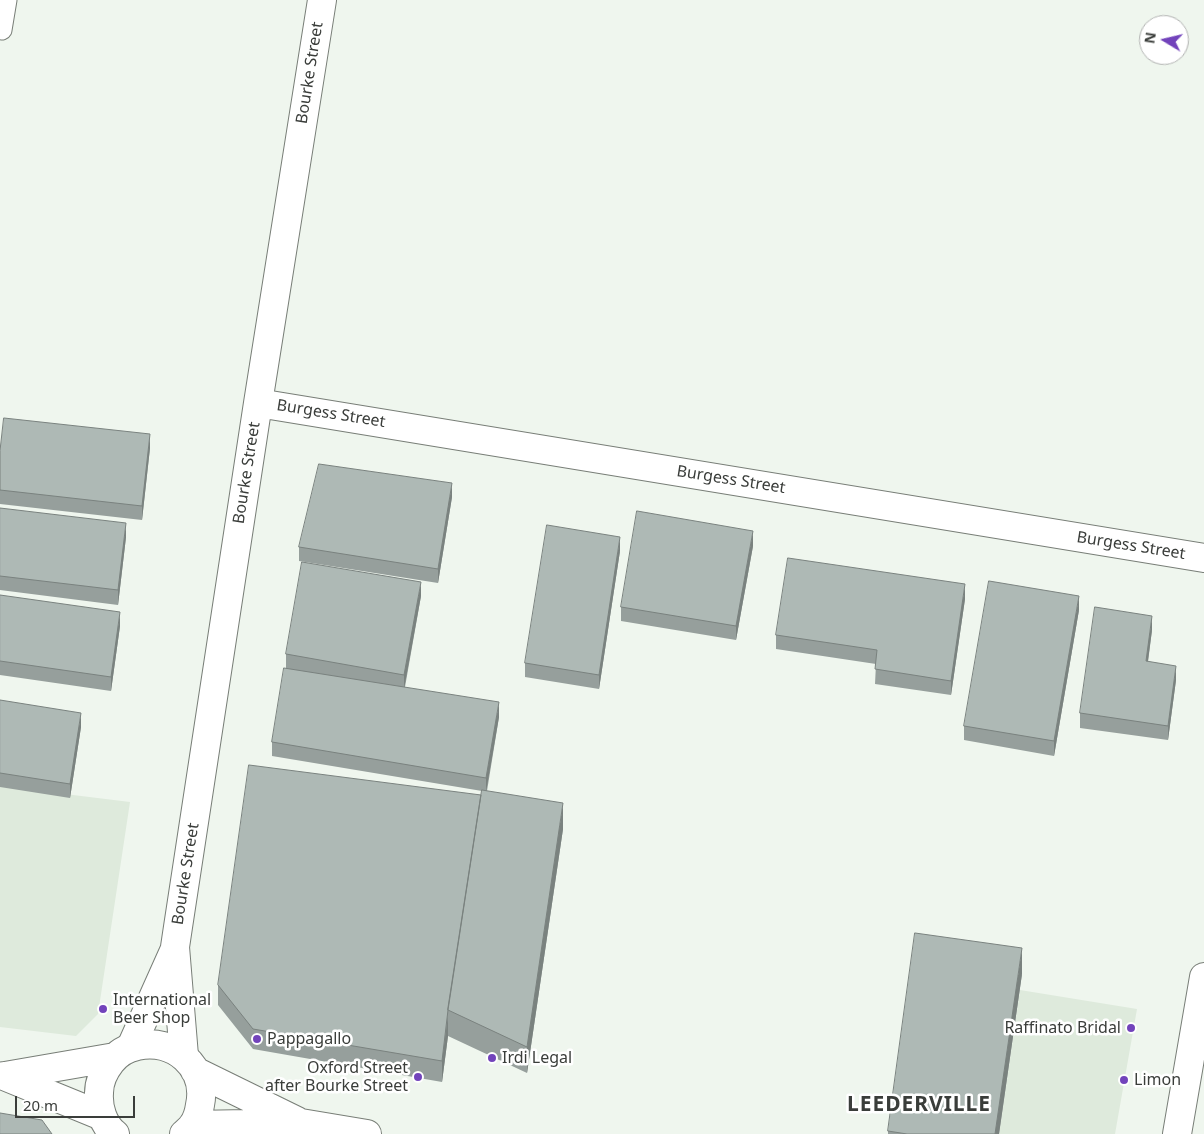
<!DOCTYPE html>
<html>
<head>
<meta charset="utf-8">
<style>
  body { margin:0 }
  #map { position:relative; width:1204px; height:1134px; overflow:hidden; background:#eff6ee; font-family:"Noto Sans",sans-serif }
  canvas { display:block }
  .north { position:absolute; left:1139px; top:15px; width:50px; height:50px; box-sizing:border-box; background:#fff; border:1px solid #b0b1b0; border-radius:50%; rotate:279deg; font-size:14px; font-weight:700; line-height:20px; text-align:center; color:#3a3d3a }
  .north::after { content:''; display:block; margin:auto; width:18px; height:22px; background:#7243bb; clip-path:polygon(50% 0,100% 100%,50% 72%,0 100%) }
  .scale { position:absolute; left:15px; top:1096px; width:120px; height:22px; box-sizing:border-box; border:2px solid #3a3d3a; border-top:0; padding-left:6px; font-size:15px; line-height:18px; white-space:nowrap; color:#3a3d3a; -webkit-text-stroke:4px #fff; paint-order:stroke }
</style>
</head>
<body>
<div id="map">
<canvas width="1204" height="1134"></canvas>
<div class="north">N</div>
<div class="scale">20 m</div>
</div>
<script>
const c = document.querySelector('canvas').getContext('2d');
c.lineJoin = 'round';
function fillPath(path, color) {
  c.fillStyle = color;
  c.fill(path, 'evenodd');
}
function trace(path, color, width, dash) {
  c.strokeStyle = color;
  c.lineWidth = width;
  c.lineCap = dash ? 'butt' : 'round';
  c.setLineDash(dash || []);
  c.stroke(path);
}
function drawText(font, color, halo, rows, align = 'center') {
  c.font = font + ' "Noto Sans",sans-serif';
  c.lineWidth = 5;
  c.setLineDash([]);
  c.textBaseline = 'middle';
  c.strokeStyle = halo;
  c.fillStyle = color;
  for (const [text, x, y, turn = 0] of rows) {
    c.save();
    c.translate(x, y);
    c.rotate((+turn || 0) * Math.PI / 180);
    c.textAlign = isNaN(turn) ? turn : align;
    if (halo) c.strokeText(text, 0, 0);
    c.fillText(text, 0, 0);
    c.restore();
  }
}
const built = new Path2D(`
  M 0,786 L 130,802 L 98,1014 L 76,1036 L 0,1027 Z
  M 1020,990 L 1137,1009 L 1115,1134 L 999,1134 Z`);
const service = new Path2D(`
  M 0,29 L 2,30 L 7,0`);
const minor = new Path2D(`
  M 258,403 L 1204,558
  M 131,1047 L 174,951
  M 184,1056 L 175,947 L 178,927 L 258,403 L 322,0
  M 1177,1134 L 1204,977`);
const primary = new Path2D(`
  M 195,1071 L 297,1121
  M 4,1076 L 102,1116
  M 5,1076 L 115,1057
  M 193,1125 L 301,1123 L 367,1134
  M 115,1134 C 103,1125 98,1107 99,1093 C 99,1081 104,1071 111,1062 C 118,1053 127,1048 137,1046 C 173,1037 208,1067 200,1105 C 199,1112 197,1120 192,1126 C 190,1129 187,1131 184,1134`);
const wall = new Path2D(`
  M 150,448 L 142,520 L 0,504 L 0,451 Z
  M 452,497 L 438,583 L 299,561 L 299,547 Z
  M 0,508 L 126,537 L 118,605 L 0,590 Z
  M 753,546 L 736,640 L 621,621 L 621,607 Z
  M 620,551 L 599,689 L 525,677 L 525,663 Z
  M 0,595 L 120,626 L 111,691 L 0,675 Z
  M 421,596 L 405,687 L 499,717 L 487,791 L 563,829 L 527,1073 L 448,1036 L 442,1082 L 253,1049 L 218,1005 L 218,985 L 481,796 L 482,791 L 272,756 L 272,742 L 286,668 L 286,654 Z
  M 965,599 L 951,695 L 875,684 L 876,664 L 776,649 L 776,635 Z
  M 1079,610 L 1054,756 L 964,740 L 964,726 Z
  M 1152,630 L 1148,662 L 1176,680 L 1168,740 L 1080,728 L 1080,713 Z
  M 0,700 L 81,727 L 70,798 L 0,787 Z
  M 1022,974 L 999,1134 L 888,1134 L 888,1131 Z`);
const shadedWall = new Path2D(`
  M 150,434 L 150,448 L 142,520 L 142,506 Z
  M 452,483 L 452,497 L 438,583 L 438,569 Z
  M 126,523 L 126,537 L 118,605 L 118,590 Z
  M 753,531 L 753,546 L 736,640 L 736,626 Z
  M 620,537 L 620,551 L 599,689 L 599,675 Z
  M 421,582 L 421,596 L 404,689 L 404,675 Z
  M 965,584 L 965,599 L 951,695 L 951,681 Z
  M 1079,596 L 1079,610 L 1054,756 L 1054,741 Z
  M 120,612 L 120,626 L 111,691 L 111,677 Z
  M 1152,616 L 1152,630 L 1146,675 L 1146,661 Z
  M 1176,666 L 1176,680 L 1168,740 L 1168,726 Z
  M 499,702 L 499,717 L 486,792 L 486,778 Z
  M 81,713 L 81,727 L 70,798 L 70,784 Z
  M 563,803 L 563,829 L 527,1073 L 527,1047 Z
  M 1022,948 L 1022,974 L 999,1134 L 995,1134 Z
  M 448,1016 L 448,1036 L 442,1082 L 442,1061 Z`);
const building = new Path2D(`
  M 4,418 L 150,434 L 142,506 L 0,490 L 0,451 Z
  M 319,464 L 452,483 L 438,569 L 299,547 Z
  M 0,508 L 126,523 L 118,590 L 0,576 Z
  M 637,511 L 753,531 L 736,626 L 621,607 Z
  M 547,525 L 620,537 L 599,675 L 525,663 Z
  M 788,558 L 965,584 L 951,681 L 875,669 L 877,650 L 776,635 Z
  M 302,562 L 421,582 L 404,675 L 286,654 Z
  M 989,581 L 1079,596 L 1054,741 L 964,726 Z
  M 0,595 L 120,612 L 111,677 L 0,661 Z
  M 1095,607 L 1152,616 L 1146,661 L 1176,666 L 1168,726 L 1080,713 Z
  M 284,668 L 499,702 L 486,778 L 272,742 Z
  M 0,700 L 81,713 L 70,784 L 0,773 Z
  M 249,765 L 481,795 L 448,1010 L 442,1061 L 253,1029 L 218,985 Z
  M 482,790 L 563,803 L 527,1047 L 448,1010 Z
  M 915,933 L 1022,948 L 995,1134 L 907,1134 L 888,1131 Z
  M 0,1113 L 42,1120 L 52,1134 L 0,1134 Z`);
const markers = [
  [103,1009,5,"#7243bb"],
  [1131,1028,5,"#7243bb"],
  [257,1039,5,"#7243bb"],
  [492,1058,5,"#7243bb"],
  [418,1077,5,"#7243bb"],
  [1124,1080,5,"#7243bb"]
];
const streetNames = [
  ["Bourke Street",310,73,-81],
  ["Burgess Street",331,414,9],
  ["Bourke Street",247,473,-81],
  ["Burgess Street",731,480,9],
  ["Burgess Street",1131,546,9],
  ["Bourke Street",186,874,-81]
];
const poiNames = [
  ["International",113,1000],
  ["Beer Shop",113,1018],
  ["Raffinato Bridal",1121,1028,"right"],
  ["Pappagallo",267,1039],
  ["Irdi Legal",502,1058],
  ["Oxford Street",408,1068,"right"],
  ["after Bourke Street",408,1086,"right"],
  ["Limon",1134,1080]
];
const districtNames = [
  ["LEEDERVILLE",919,1105]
];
fillPath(built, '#deeadc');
trace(service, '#787e77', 21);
trace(minor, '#787e77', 30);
trace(primary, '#787e77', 30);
trace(service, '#fff', 19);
trace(minor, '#fff', 28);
trace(primary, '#fff', 28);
fillPath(wall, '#969f9c');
fillPath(shadedWall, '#7a827f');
fillPath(building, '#aeb9b5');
trace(building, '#7a827f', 1);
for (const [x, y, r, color] of markers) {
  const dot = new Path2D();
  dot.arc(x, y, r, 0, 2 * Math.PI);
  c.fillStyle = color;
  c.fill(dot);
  trace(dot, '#fff', 2);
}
drawText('16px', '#3a3d3a', '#fff', streetNames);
drawText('16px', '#3a3d3a', '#fff', poiNames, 'left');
c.letterSpacing = '1px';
drawText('bold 21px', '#3a3d3a', '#fff', districtNames);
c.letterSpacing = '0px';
</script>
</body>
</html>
